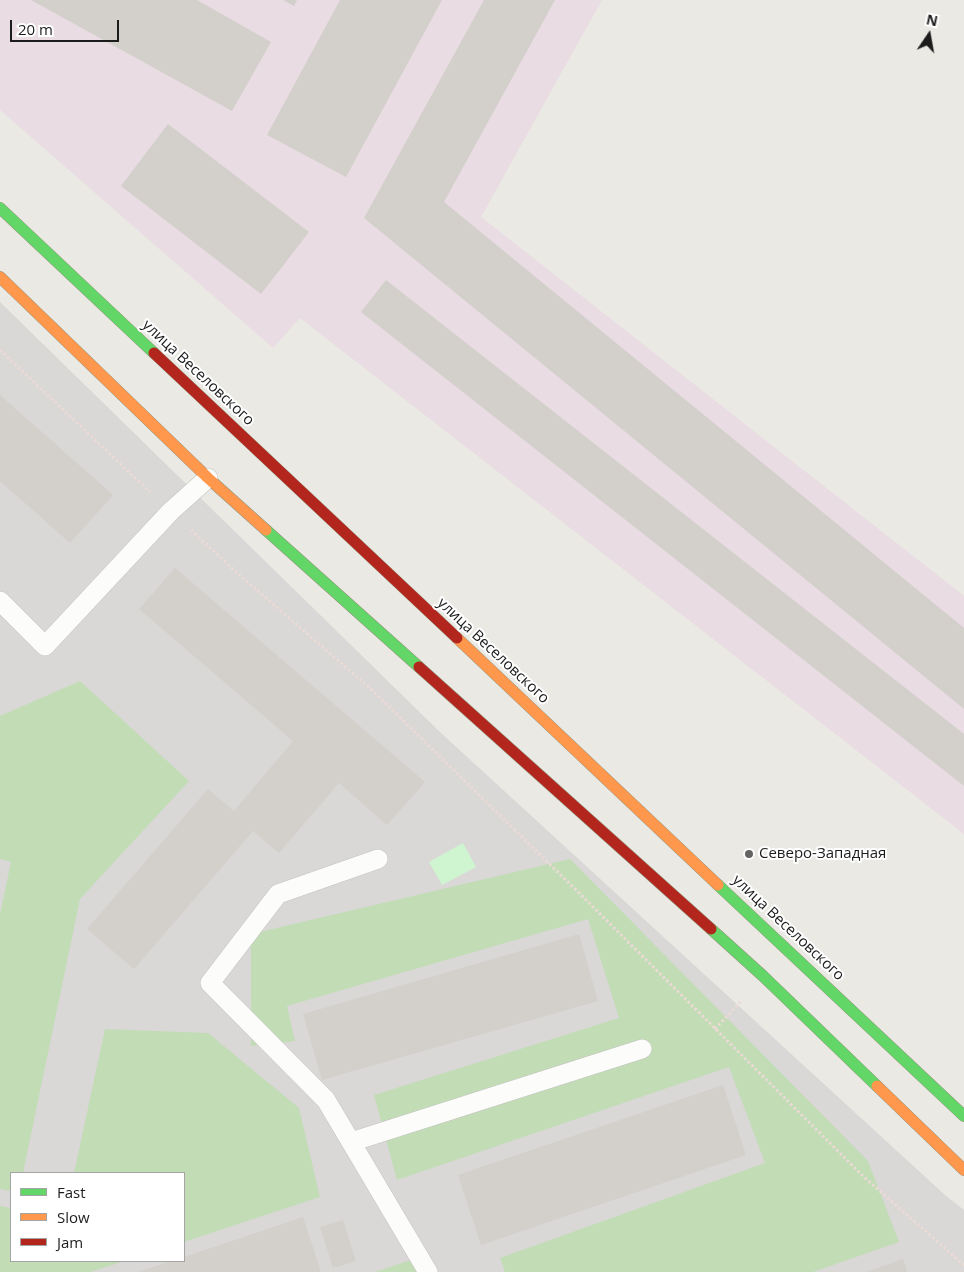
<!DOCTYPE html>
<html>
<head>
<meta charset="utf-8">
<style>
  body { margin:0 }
  #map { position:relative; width:964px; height:1272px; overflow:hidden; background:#eae9e4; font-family:"Open Sans",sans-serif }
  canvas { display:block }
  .legend { position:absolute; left:10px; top:1172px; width:175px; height:90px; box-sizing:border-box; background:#fff; border:1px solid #a4a4a4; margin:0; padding:6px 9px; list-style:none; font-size:15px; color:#1c1c1c }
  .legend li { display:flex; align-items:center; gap:10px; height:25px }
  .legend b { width:25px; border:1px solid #a4a4a4 }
  .north { position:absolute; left:904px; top:10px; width:50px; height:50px; -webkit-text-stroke:4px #fff; paint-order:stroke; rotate:12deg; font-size:14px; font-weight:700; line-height:20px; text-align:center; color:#1c1c1c }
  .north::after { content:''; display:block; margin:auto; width:18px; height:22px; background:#1c1c1c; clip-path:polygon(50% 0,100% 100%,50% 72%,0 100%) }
  .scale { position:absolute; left:10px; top:20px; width:109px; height:22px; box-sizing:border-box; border:2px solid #1c1c1c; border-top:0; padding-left:6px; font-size:15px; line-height:18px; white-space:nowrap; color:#1c1c1c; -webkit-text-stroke:4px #fff; paint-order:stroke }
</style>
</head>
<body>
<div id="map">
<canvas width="964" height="1272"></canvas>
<ul class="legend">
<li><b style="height:6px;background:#63d668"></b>Fast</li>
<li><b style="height:6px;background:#ff974d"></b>Slow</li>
<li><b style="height:6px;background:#b3261e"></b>Jam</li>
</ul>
<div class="north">N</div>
<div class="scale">20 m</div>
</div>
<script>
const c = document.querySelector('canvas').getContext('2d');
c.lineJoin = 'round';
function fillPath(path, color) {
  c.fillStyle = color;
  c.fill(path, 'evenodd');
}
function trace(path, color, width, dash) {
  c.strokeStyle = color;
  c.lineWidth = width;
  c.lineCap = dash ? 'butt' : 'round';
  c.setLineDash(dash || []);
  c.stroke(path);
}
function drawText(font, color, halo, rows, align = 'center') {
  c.font = font + ' "Open Sans",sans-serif';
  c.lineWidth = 4;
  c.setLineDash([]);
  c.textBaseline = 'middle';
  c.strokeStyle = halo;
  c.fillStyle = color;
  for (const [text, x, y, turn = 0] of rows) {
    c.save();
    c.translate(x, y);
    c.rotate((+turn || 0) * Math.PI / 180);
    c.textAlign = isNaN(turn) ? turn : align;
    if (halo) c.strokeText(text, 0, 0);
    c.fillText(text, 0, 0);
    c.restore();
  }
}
const residential = new Path2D(`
  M 0,302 L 441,733 L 945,1195 L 964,1210 L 964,1272 L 0,1272 ZM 11,1173 L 184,1173 L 184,1261 L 11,1261 Z`);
const industrial = new Path2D(`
  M 0,0 L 602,0 L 481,217 L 964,596 L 964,834 L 300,318 L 273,348 L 0,110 Z`);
const forest = new Path2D(`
  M 80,681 L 189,781 L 80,899 L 23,1173 L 11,1173 L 11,1191 L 0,1189 L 0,914 L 11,862 L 0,859 L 0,716 Z
  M 570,859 L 868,1161 L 899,1242 L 813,1272 L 505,1272 L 500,1258 L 765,1163 L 729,1067 L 397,1180 L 374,1095 L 619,1018 L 588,919 L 287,1006 L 295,1041 L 251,1046 L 251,934 Z
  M 105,1029 L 208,1033 L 299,1108 L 320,1197 L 184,1242 L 184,1173 L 74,1173 Z
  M 0,1206 L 11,1208 L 11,1261 L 125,1261 L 90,1272 L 0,1272 Z
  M 417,1258 L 422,1272 L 375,1272 Z`);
const park = new Path2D(`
  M 463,843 L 476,867 L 442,885 L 429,862 Z`);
const building = new Path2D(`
  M 31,0 L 197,0 L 271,42 L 232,111 Z
  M 283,0 L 297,0 L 294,6 Z
  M 340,0 L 442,0 L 346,177 L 267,135 Z
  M 484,0 L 555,0 L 444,202 L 964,628 L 964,709 L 364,218 Z
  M 168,124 L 309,232 L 261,294 L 121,186 Z
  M 386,280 L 964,734 L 964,786 L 361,312 Z
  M 0,395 L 113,495 L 70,543 L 0,481 Z
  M 175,568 L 425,782 L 387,825 L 339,783 L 279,853 L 253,831 L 134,969 L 87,929 L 208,789 L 234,811 L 293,741 L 139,609 Z
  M 579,934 L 598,1001 L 322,1080 L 303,1014 Z
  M 723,1085 L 746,1155 L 481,1245 L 458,1175 Z
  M 303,1217 L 321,1272 L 138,1272 L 171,1261 L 184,1261 L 184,1257 Z
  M 343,1220 L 356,1261 L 333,1268 L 320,1227 Z
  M 903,1259 L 907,1272 L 866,1272 Z`);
const path = new Path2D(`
  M 0,350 L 150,492
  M 191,530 L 235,571 L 372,690 L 570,884 L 865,1178 L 964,1265
  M 715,1029 L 742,1000`);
const lane = new Path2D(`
  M 0,601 L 45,646 L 171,511 L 208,478
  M 378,859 L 278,894 L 210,983 L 326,1100 L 428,1272
  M 351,1142 L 642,1049`);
const fast = new Path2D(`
  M 0,208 L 154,353
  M 266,530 L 419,667
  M 718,885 L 964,1116
  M 711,929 L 763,976 L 877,1086`);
const slow = new Path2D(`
  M 0,277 L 208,478 L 266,530
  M 457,638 L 718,885
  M 877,1086 L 964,1170`);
const jam = new Path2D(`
  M 154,353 L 457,638
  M 419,667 L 711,929`);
const markers = [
  [749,854,5,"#646462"]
];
const streetNames = [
  ["улица Веселовского",198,373,43],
  ["улица Веселовского",493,651,43],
  ["улица Веселовского",788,928,43]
];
const poiNames = [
  ["Северо-Западная",759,854]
];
fillPath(residential, '#d9d8d6');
fillPath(industrial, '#e9dce3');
fillPath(forest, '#c2dcb6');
fillPath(park, '#cef5d0');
fillPath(building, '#d3d0cc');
trace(lane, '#c3c2c0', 20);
trace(fast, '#92957c', 12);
trace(slow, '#92957c', 12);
trace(jam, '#92957c', 12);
trace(path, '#ebdad6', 3, [2.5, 2.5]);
trace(lane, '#fcfcfb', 19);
trace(fast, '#63d668', 11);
trace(slow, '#ff974d', 11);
trace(jam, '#b3261e', 11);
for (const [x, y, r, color] of markers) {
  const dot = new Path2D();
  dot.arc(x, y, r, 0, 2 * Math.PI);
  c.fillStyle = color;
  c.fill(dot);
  trace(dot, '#fff', 2);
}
drawText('15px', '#1c1c1c', '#fff', streetNames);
drawText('15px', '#1c1c1c', '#fff', poiNames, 'left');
</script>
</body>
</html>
